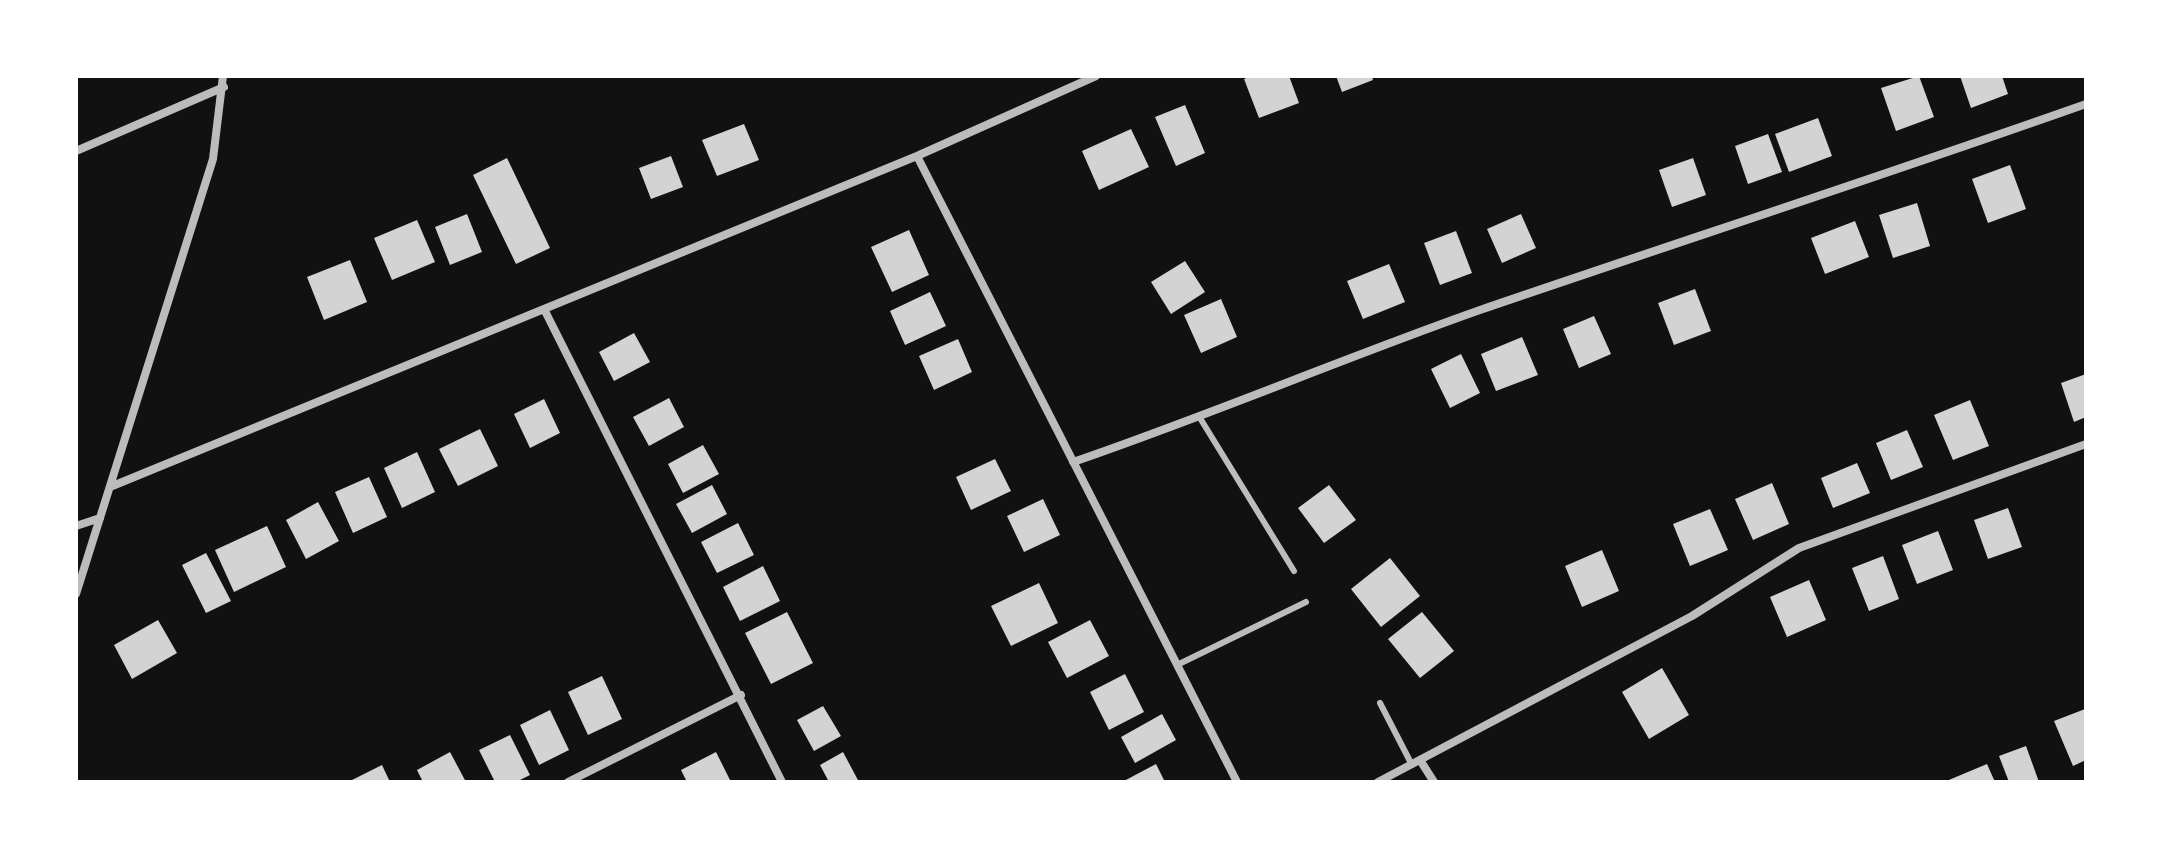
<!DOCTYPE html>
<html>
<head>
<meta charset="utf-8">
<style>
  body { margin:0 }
  #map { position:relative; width:2162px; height:858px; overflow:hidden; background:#111; font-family:Barlow,sans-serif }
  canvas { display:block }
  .frame { position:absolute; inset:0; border:78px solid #fff; pointer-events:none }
</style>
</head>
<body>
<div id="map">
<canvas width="2162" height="858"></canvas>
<div class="frame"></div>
</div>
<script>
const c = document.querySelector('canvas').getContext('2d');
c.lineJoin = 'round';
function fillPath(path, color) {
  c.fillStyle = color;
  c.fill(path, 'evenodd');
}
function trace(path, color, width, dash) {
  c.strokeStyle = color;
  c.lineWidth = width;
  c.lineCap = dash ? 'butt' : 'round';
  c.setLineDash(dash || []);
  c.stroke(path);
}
const building = new Path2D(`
  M 1251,76 L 1289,76 L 1299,103 L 1259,118 L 1244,79 Z
  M 1336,76 L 1372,76 L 1373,80 L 1342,92 Z
  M 1919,76 L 1934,117 L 1896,131 L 1881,88 Z
  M 1960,76 L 2002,76 L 2008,94 L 1971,108 Z
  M 1185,105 L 1205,153 L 1176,166 L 1155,117 Z
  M 1818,118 L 1832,156 L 1789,172 L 1775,134 Z
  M 744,124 L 759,160 L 717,176 L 702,140 Z
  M 1131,129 L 1149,167 L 1099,190 L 1082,151 Z
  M 1768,134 L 1782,172 L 1748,184 L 1735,146 Z
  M 671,156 L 683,187 L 651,199 L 639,168 Z
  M 507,158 L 550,248 L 516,264 L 473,175 Z
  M 1693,158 L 1706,195 L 1672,207 L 1659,170 Z
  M 2010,165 L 2026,209 L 1988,223 L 1972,179 Z
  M 1917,203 L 1930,246 L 1893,258 L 1879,215 Z
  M 467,214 L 482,252 L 450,265 L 435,227 Z
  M 1521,214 L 1536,248 L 1502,263 L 1487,229 Z
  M 417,220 L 435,262 L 392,280 L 374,238 Z
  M 1855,221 L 1869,257 L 1825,274 L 1811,238 Z
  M 909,230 L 929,275 L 892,292 L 871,247 Z
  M 1456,231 L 1472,273 L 1440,285 L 1424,243 Z
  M 350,260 L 367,302 L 324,320 L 307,277 Z
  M 1185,261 L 1205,292 L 1171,314 L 1151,282 Z
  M 1389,264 L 1405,302 L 1363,319 L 1347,281 Z
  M 1695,289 L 1711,331 L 1674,345 L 1658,303 Z
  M 930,292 L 946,326 L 905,345 L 890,311 Z
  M 1221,299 L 1237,337 L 1201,353 L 1184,315 Z
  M 1594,316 L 1611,354 L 1579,368 L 1563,329 Z
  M 634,333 L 650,362 L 614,381 L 599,352 Z
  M 1522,337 L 1538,375 L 1496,391 L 1481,354 Z
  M 958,339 L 972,372 L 934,390 L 919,356 Z
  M 1461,354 L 1480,393 L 1450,408 L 1431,369 Z
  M 2086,374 L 2086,417 L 2074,422 L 2061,383 Z
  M 669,398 L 684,427 L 649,446 L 633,417 Z
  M 544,399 L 560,433 L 530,448 L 514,414 Z
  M 1970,400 L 1989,446 L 1953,460 L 1934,415 Z
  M 480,429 L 498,466 L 458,486 L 439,449 Z
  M 1907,430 L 1923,467 L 1891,480 L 1876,443 Z
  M 703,445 L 719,474 L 683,493 L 668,464 Z
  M 417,452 L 435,492 L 402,508 L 384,468 Z
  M 995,459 L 1011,491 L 971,510 L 956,477 Z
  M 1857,463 L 1870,493 L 1833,508 L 1821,478 Z
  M 369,477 L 387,517 L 353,533 L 335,492 Z
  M 1772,483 L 1789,524 L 1753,540 L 1735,499 Z
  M 712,485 L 727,514 L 692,533 L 676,504 Z
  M 1329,485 L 1356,520 L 1324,543 L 1298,508 Z
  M 1043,499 L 1060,535 L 1024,552 L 1007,516 Z
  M 318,502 L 339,541 L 306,559 L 286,520 Z
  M 2008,508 L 2022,547 L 1988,559 L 1974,520 Z
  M 1710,509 L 1728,550 L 1690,566 L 1673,524 Z
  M 738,523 L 754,555 L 717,573 L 701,542 Z
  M 267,526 L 286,567 L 234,592 L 215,550 Z
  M 1938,531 L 1953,570 L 1917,584 L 1902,545 Z
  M 1602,550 L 1619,591 L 1582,607 L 1565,566 Z
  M 206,553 L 231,601 L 206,613 L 182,565 Z
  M 1883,556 L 1899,599 L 1869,611 L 1852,568 Z
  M 1390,558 L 1420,596 L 1381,627 L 1351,589 Z
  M 763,566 L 780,601 L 740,621 L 723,587 Z
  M 1809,580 L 1826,620 L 1787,637 L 1770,597 Z
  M 1039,583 L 1058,623 L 1011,646 L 991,606 Z
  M 787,612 L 813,663 L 771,684 L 745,633 Z
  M 1422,612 L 1454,651 L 1420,678 L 1388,639 Z
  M 158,620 L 177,653 L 132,679 L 114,645 Z
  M 1090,620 L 1109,656 L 1067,678 L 1048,642 Z
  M 1662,668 L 1689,715 L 1649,739 L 1622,692 Z
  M 1125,674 L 1144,712 L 1109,730 L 1090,692 Z
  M 602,676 L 622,719 L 588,735 L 568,692 Z
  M 823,706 L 841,736 L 814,751 L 797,720 Z
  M 2085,709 L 2086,760 L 2073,766 L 2054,721 Z
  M 550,710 L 569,750 L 539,765 L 520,725 Z
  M 1162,714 L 1176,740 L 1135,763 L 1121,737 Z
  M 510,735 L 530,775 L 516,782 L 495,782 L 479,750 Z
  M 2026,746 L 2039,782 L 2009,782 L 1999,756 Z
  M 450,752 L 466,782 L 423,782 L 417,770 Z
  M 716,752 L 731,782 L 687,782 L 681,770 Z
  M 843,752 L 859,782 L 829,782 L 820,765 Z
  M 1156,764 L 1165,782 L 1122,782 Z
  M 1987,764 L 1995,782 L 1944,782 Z
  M 382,765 L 390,782 L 348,782 Z`);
const service = new Path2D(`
  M 1200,418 L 1294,571
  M 1177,665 L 1306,602
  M 1380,703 L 1412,765`);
const minor = new Path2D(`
  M 76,151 L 224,87
  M 917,156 L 1237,782
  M 544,309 L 782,782
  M 1073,462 C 1210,415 1344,358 1480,310 C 1682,241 1885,175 2086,104
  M 110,487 L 917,156 L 1096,76
  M 76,526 L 100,518
  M 76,594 L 213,159 L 223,76
  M 1420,760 L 1434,782
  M 568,782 L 741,695
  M 1378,782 L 1692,616 L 1799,548 L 2086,444`);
fillPath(building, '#d3d3d3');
trace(service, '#bcbcbc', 6);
trace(minor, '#bcbcbc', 8);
</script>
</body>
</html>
